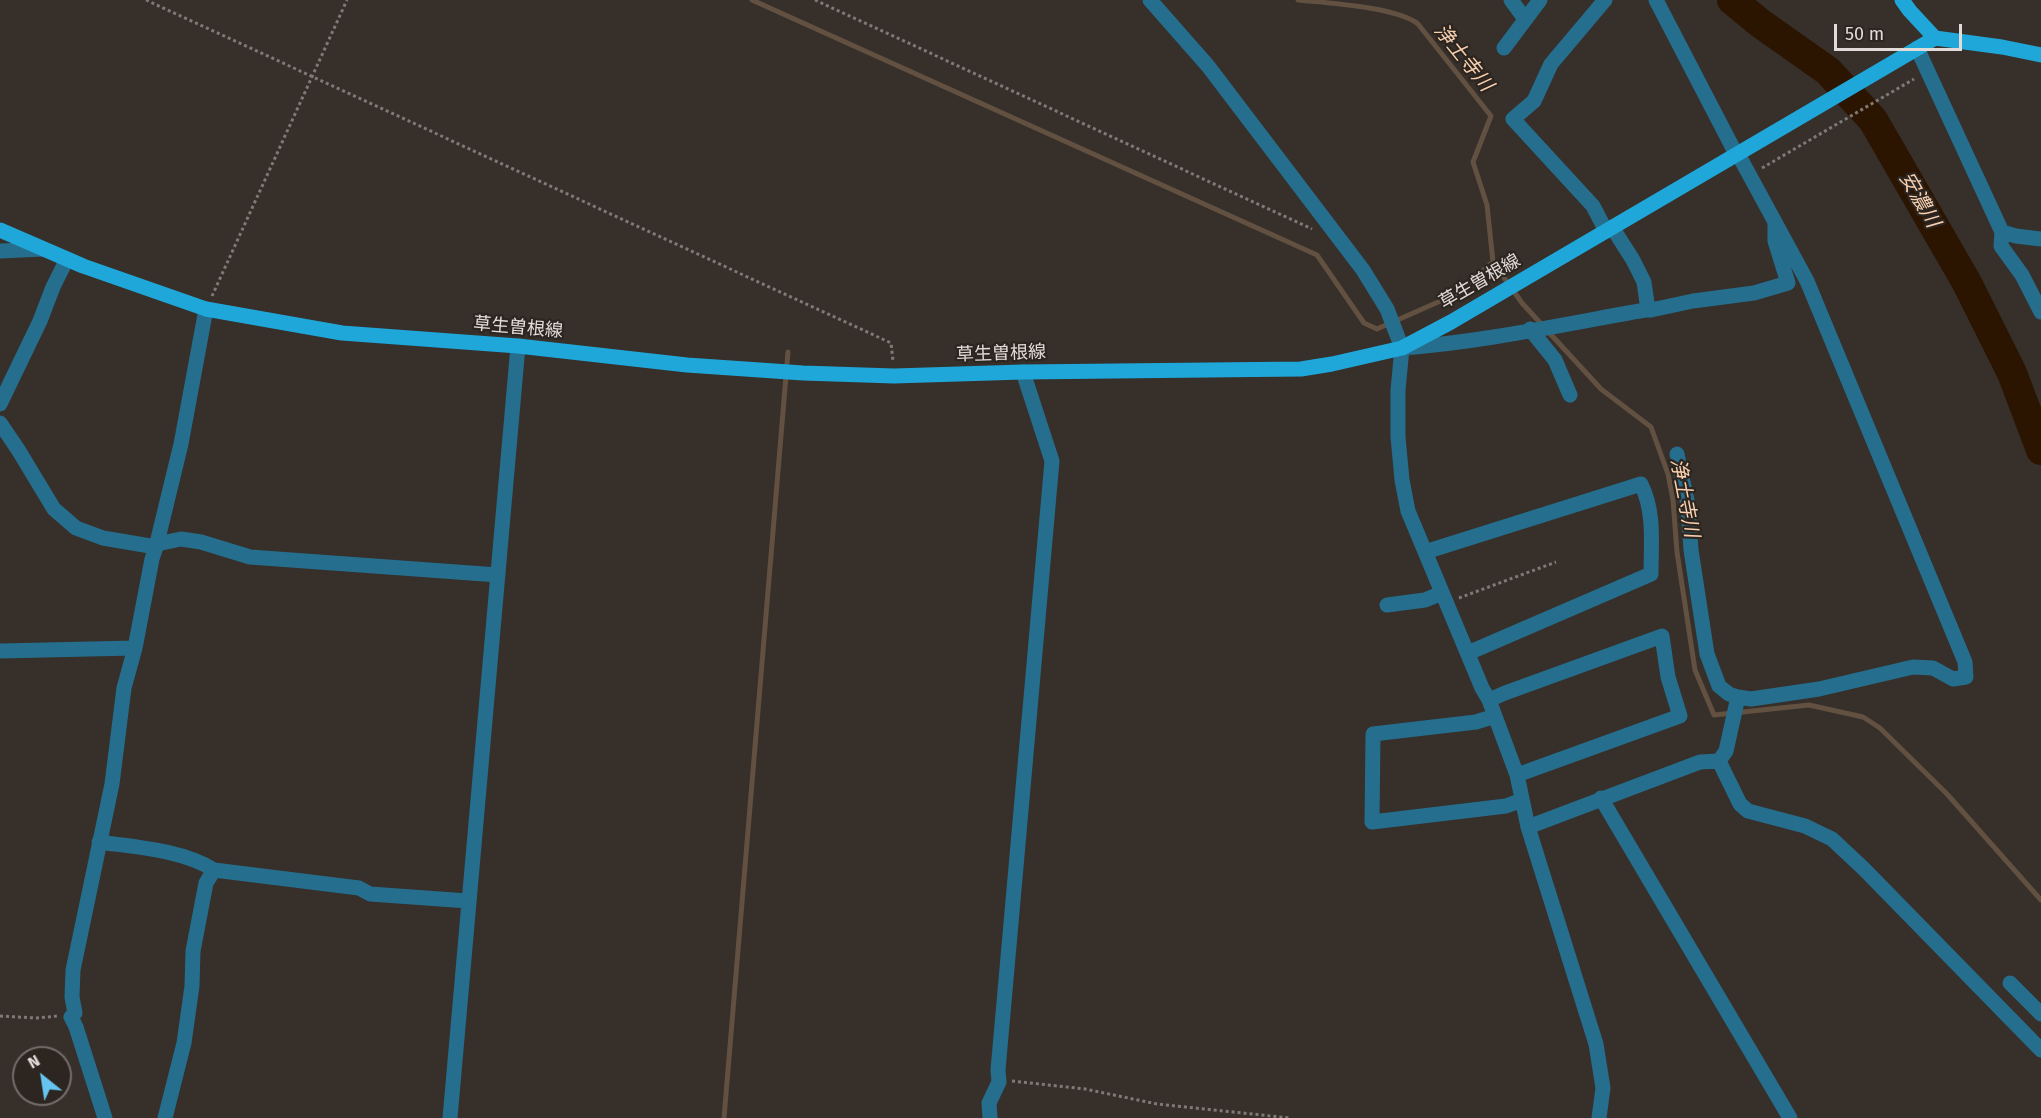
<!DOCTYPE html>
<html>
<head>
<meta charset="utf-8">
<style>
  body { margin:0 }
  #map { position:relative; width:2041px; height:1118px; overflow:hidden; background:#362f2a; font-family:"Fira Sans",sans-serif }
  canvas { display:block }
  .north { position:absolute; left:12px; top:1046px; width:60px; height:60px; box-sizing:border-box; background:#2c2520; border:2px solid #746e6a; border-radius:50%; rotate:330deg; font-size:16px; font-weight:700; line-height:24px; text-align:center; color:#e1dcd9 }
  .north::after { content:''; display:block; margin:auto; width:21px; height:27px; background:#66c4ef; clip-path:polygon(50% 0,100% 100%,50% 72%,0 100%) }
  .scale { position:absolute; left:1834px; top:24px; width:128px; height:27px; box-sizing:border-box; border:3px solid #e1dcd9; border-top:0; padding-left:8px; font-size:18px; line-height:21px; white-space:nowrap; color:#e1dcd9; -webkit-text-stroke:4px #2c2520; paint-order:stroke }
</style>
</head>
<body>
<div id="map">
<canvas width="2041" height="1118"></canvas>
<div class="north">N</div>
<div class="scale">50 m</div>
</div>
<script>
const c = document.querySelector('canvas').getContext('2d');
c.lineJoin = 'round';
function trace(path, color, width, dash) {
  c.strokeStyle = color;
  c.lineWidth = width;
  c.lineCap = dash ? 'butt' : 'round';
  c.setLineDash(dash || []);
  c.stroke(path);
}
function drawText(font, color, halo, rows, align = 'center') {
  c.font = font + ' "Fira Sans","Noto Sans JP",sans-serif';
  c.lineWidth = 4.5;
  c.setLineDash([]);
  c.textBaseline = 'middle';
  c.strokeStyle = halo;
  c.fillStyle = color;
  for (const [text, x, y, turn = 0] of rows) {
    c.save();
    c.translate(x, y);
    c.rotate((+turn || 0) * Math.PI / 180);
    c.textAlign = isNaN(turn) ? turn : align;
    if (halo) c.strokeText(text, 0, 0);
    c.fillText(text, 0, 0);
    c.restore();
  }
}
const stream = new Path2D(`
  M 752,0 L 1317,255 L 1364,323 L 1377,329 L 1454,295 L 1493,262
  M 1298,0 C 1327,3 1397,7 1418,24 L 1491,116 L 1473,162 L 1487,205 L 1493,262 L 1522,303 L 1601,389 L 1651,427 L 1668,474 L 1673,500 L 1677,552 L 1695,670 L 1714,715 L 1809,705 L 1863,717 L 1880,728 L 1947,794 L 2041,900
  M 724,1118 L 788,352`);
const river = new Path2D(`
  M 1732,0 L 1760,23 L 1828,71 L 1873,120 L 1967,283 L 2012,373 L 2041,450`);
const path = new Path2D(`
  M 146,0 L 891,343 L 893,361
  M 815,0 L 1312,229
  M 1762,168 L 1914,79
  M 212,296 L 347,0
  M 1459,598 L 1556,562
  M 0,1016 L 36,1018 L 58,1016
  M 1012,1081 L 1085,1089 L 1157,1104 L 1290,1118`);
const minor = new Path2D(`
  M 1150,0 L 1208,66 L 1363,270 L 1387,309 L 1402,348 L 1398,390 L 1398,437 L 1402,480 L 1408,511 L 1482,688 L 1489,700 L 1517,775 L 1528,827 L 1596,1044 L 1603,1088 L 1599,1118
  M 1511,0 L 1525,19
  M 1605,0 L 1551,64 L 1534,101 L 1513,119 L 1593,206 L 1606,231
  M 1656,0 L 1736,154
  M 1504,48 L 1540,0
  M 1917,48 L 2002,232 L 2001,246 L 2022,275 L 2041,312
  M 1612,227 L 1633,260 L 1644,282 L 1648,310
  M 2002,232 L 2016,236 L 2041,239
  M 0,251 L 43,249
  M 1530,329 L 1555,360 L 1570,395
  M 1402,348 C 1483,342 1565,324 1645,310 L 1651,310 L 1693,301 L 1754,293 L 1788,283 L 1775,241 L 1775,225
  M 0,404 L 40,321 L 53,287 L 67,259
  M 0,423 L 19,451 L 54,509 L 76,528 L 103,538 L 156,547
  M 1677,454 L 1688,505 L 1691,550 L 1707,654 L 1719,686 L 1729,694 L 1738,697
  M 157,544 L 181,539 L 201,542 L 250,557 L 498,575
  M 1425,552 L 1641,484 C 1655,512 1651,544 1651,574 L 1468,653
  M 1387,605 L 1425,600 L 1442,593
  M 0,651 L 135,648
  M 1489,700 L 1505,693 L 1662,636 L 1668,677 L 1680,716 L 1517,775
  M 1495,716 L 1476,722 L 1373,734 L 1372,822 L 1506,806 L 1522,800
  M 1719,761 L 1740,804 L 1748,811 L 1805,826 L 1832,839 L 1864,869 L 2041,1050
  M 1601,798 L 1790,1118
  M 1528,827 L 1700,762 L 1719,761 L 1726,751 L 1738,697 L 1751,699 L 1819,689 L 1913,667 L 1933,668 L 1953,679 L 1966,677 L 1965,662 L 1807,281 L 1738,154
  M 99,842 C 134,847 184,850 214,870 L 359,888 L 370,894 L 468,901
  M 2010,983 L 2041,1014
  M 105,1118 L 76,1027 L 71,1017 L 75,1013 L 72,997 L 73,970 L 112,784 L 124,688 L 135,648 L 152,559 L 156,547 L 181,444 L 206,309
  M 165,1118 L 184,1043 L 192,986 L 193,951 L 206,883 L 214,870
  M 450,1118 L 518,346
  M 990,1118 L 989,1103 L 999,1082 L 998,1070 L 1052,461 L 1023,372`);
const major = new Path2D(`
  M 1902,0 L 1910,11 L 1935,38 L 2002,47 L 2041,55
  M 0,230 L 83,266 L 206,309 L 342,333 L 518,346 L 687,365 L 803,373 L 894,376 L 1023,372 L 1301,369 L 1332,364 L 1402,348 L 1451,322 L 1935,38`);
const streetNames = [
  ["草生曽根線",1480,282,-30],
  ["草生曽根線",518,328,5],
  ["草生曽根線",1001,354,-2]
];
const waterNames = [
  ["浄土寺川",1463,58,51],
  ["安濃川",1919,200,60],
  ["浄土寺川",1684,498,79]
];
trace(stream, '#625041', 5);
trace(river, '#2b1400', 30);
trace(path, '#807a76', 3, [3, 3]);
trace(minor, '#256e8d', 15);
trace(major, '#1fa7d9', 15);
drawText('18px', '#e1dcd9', '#2c2520', streetNames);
drawText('italic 20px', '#f9d0af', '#2c2520', waterNames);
</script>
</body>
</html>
